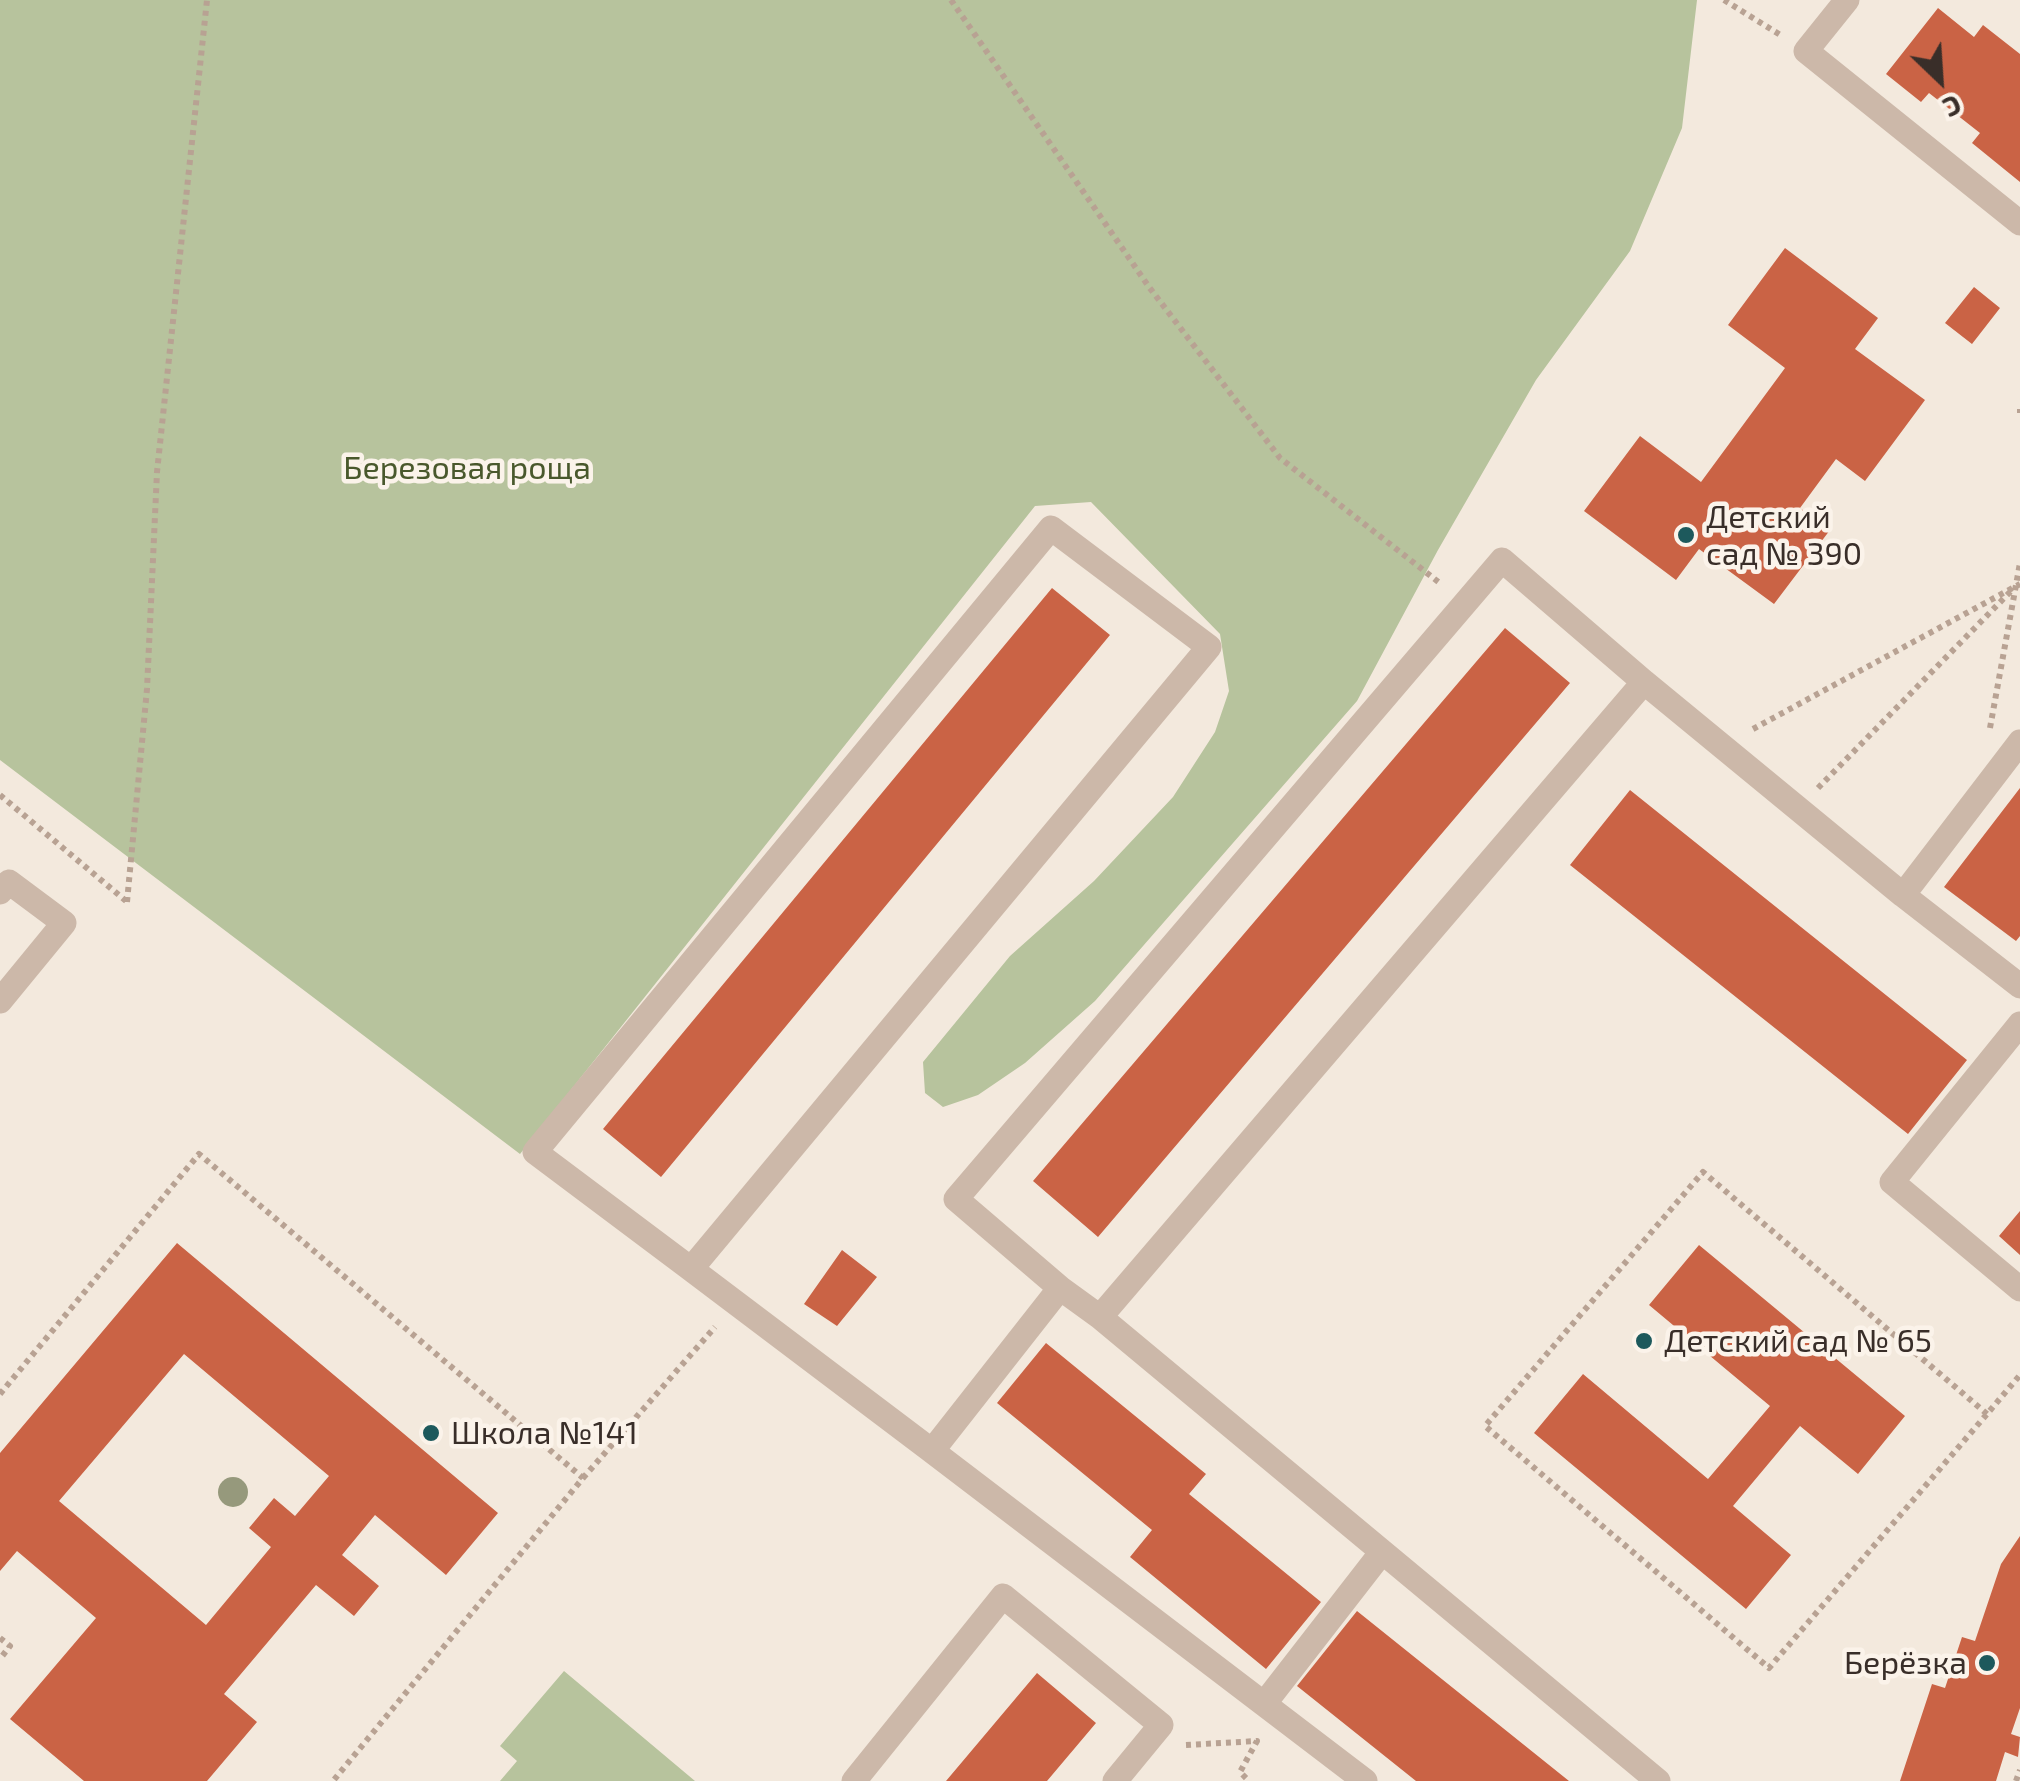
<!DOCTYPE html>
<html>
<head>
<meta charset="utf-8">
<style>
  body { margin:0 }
  #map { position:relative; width:2020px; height:1781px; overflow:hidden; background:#f3e9dd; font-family:"Exo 2",sans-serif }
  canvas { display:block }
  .north { position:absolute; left:1890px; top:30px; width:100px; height:100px; -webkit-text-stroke:8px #fbf3ea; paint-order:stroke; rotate:155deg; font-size:28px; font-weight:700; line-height:40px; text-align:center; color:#392e29 }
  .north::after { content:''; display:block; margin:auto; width:35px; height:45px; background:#392e29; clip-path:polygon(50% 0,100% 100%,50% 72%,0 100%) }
</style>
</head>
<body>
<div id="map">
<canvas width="2020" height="1781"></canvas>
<div class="north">С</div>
</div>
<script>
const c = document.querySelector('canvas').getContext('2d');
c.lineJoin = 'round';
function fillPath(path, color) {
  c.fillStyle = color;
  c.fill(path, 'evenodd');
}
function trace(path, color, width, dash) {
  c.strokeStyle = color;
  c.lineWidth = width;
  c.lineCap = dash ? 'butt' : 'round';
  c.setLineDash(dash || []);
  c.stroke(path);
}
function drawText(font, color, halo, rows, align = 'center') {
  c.font = font + ' "Exo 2",sans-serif';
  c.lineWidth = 9;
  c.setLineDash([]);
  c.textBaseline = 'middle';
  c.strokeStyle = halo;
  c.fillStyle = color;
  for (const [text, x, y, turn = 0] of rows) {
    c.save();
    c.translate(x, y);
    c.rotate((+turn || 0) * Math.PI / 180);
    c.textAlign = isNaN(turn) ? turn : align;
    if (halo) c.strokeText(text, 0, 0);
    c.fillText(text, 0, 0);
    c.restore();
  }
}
const green = new Path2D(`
  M 0,0 L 1697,0 L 1682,128 L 1630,251 L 1536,380 L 1438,550 L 1357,701 L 1095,1001 L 1025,1063 L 978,1095 L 943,1107 L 925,1093 L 923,1062 L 1010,956 L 1094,881 L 1173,797 L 1215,732 L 1229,691 L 1220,634 L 1091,502 L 1035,506 L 520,1154 L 0,760 Z
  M 564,1671 L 695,1781 L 500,1781 L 517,1761 L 500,1746 Z`);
const building = new Path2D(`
  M 1938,8 L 1974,37 L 1983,25 L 2020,54 L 2020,182 L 1972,143 L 1980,133 L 1929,93 L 1921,102 L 1886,74 Z
  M 1785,248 L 1878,318 L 1855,349 L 1925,400 L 1865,481 L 1836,459 L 1800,508 L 1830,530 L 1774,604 L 1699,549 L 1676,580 L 1584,511 L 1640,436 L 1701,482 L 1785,368 L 1728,325 Z
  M 1974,287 L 2000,308 L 1972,344 L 1945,323 Z
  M 1052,588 L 1110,635 L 661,1177 L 603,1129 Z
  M 1505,628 L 1570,683 L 1098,1237 L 1033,1181 Z
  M 2020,788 L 2020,936 L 2016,941 L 1944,887 Z
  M 1630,790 L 1967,1060 L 1908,1134 L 1570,865 Z
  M 2020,1211 L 2020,1255 L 1999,1236 Z
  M 177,1243 L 498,1513 L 446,1575 L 375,1515 L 342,1555 L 379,1586 L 354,1616 L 316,1585 L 224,1694 L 257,1722 L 207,1781 L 84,1781 L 10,1719 L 96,1618 L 17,1551 L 0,1571 L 0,1453 ZM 184,1354 L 329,1476 L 295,1516 L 274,1498 L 249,1528 L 271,1547 L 206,1625 L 59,1501 Z
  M 1699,1245 L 1905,1416 L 1858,1474 L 1800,1426 L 1733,1506 L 1791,1555 L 1746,1609 L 1534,1433 L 1583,1374 L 1708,1479 L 1770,1406 L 1649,1305 Z
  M 842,1250 L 877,1277 L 837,1326 L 804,1304 Z
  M 1046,1343 L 1206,1474 L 1189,1494 L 1321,1602 L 1266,1669 L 1130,1557 L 1152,1530 L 997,1403 Z
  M 2020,1536 L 2020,1708 L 2011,1734 L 2020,1737 L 2018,1757 L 2005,1752 L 1996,1781 L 1900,1781 L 1932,1684 L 1945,1688 L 1962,1637 L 1975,1641 L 2001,1564 Z
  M 1357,1611 L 1569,1781 L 1416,1781 L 1297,1686 Z
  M 1037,1673 L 1096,1723 L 1047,1781 L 946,1781 Z`);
const path = new Path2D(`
  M 951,0 L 1149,287 L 1280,458 L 1441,584
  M 1724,0 L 1782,36
  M 2020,409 L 2020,413
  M 1990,728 L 2020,563
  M 1753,729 L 2020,584
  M 1818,788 L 2012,590
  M 0,795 L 126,901
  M 127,902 L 147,689 L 157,472 L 207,0
  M 0,1394 L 199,1154 L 583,1478 L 333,1781
  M 1987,1414 L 1703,1172 L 1485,1426 L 1769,1668 L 1987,1414 L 2020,1375
  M 583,1478 L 715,1327
  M 0,1638 L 10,1646 L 0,1659
  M 1186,1745 L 1257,1741 L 1240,1772 L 1249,1781
  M 2016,1781 L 2020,1770`);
const service = new Path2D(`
  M 1847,0 L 1806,51 L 2020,223
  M 0,892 L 9,882 L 64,923 L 0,1001
  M 1903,895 L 2020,986
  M 2020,1024 L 1892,1182 L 2020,1289
  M 691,1269 L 535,1152 L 1051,528 L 1209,647 L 691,1269 L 932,1451 L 1060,1288 L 1100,1317
  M 1060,1288 L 956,1199 L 1502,560 L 1644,682
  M 932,1451 L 1365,1781
  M 1264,1704 L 1382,1552
  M 854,1781 L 1003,1596 L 1161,1725 L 1115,1781
  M 1658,1781 L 1100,1317 L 1644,682 L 1903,895 L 2020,742`);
const trees = [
  [233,1492]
];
const markers = [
  [1686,535,10,"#1d595c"],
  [1644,1341,10,"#1d595c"],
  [431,1433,10,"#1d595c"],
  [1987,1663,10,"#1d595c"]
];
const parkNames = [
  ["Березовая роща",467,468]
];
const poiNames = [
  ["Детский",1706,517],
  ["сад № 390",1706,554],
  ["Детский сад № 65",1664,1341],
  ["Школа №141",451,1433],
  ["Берёзка",1967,1663,"right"]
];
fillPath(green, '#b7c39d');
fillPath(building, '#ca6345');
trace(path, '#b8a293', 6, [5, 5]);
trace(service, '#ccb8a9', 25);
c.fillStyle = '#96997c';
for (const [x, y] of trees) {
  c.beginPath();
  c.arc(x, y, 15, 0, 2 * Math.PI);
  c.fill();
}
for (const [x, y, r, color] of markers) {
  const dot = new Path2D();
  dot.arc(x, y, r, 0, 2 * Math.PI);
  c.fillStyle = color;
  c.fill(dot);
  trace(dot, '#fbf3ea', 4);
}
drawText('32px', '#49582c', '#fbf3ea', parkNames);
drawText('32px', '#392e29', '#fbf3ea', poiNames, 'left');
</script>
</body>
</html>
